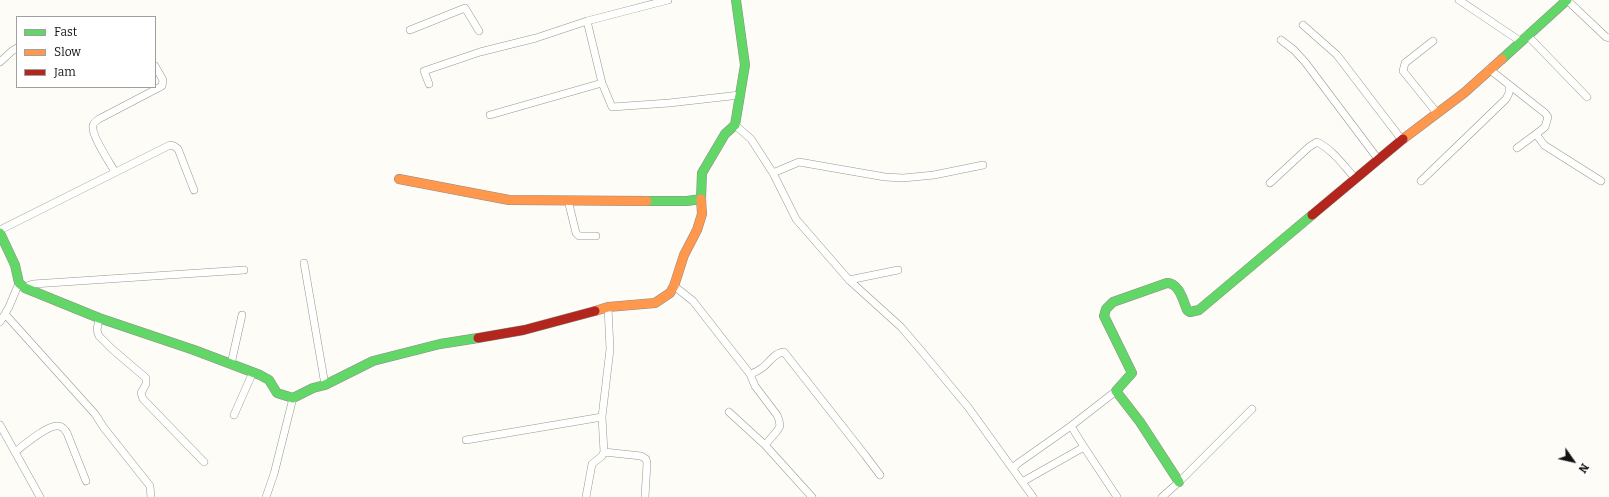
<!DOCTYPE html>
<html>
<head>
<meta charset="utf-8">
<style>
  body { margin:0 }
  #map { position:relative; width:1609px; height:497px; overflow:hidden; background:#fdfcf7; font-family:Bitter,serif }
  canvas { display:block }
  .legend { position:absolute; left:16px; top:16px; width:140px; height:72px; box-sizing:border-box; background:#fff; border:1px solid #a0a0a0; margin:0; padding:5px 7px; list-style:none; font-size:12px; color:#111 }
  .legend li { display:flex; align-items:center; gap:8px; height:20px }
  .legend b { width:20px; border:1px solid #a0a0a0 }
  .north { position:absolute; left:1553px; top:441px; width:40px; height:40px; -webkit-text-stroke:3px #fff; paint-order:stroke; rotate:124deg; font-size:11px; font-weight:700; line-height:16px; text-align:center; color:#111 }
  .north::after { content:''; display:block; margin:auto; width:14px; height:18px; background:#111; clip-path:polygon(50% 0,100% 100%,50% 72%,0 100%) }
</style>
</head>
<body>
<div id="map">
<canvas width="1609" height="497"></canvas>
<ul class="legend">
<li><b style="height:5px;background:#63d668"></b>Fast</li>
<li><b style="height:5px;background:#ff974d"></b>Slow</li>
<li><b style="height:5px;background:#b3261e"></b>Jam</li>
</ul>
<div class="north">N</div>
</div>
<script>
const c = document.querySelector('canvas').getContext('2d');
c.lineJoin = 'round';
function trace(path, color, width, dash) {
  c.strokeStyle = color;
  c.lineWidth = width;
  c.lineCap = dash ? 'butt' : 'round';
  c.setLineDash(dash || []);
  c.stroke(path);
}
const street = new Path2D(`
  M 1459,0 L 1520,41
  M 1567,0 L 1606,37 L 1609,38
  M 587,21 L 602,83 L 612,107 L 669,103 L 740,95
  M 1303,25 L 1337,55 L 1402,140
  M 410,30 L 465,8 L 479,31
  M 1527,35 L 1587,97
  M 1281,40 L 1294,50 L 1305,62 L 1378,159
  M 1433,41 L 1405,63 L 1403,71 L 1437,113
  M 0,62 L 12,51 L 17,48
  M 1489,69 L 1545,113 L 1548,117 L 1545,127 L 1536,134 L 1544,145 L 1601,181
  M 429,84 L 424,71 L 480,52 L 536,38 L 587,21 L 668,0
  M 490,115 L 602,83
  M 735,125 L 751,139 L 773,173 L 796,219 L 849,280 L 901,327 L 924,354 L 968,407 L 1033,497
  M 1517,148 L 1536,134
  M 115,172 C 110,163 91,135 93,126 C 93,123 96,121 99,119 L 162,86 L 163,80 L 155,66
  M 773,173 L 799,162 L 885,177 L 903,178 L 934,175 L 983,165
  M 1421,181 L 1506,99 L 1509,93 L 1509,85
  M 1270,183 L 1309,147 L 1317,142 C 1333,150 1343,165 1355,178
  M 568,200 L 576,233 L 579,236 L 596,236
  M 0,230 L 170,145 L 174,146 L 178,149 L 194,190
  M 304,263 L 325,385
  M 849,280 L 898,270
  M 674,286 L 693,301 L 750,374 L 755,386 L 777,415 L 779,420 L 780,426 L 777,431 L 765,445 L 812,497
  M 25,288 L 27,286 L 33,284 L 244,270
  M 608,307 L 610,349 L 602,417 L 604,452 L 641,456 L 646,459 L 647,463 L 645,497
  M 5,314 L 95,414 L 104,428 L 150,486 L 151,497
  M 99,318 L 97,330 L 99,336 L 112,349 L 146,378 L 146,384 L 141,393 L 143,399 L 204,462
  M 0,322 L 9,307 L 19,283
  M 231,364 L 242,315
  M 750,374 C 754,373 758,371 762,368 C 769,363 775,352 784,352 L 865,455 L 880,475
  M 729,412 L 765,445
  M 234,415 L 253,372
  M 0,425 L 40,497
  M 1071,426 L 1084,447
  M 466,440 L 602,417
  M 15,452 C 24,445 47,425 58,426 C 63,426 65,430 67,433 L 86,481
  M 1013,469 L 1017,464 L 1071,426 L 1116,391
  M 1022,482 L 1084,447 L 1117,497
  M 266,497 L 274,474 L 293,398
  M 586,497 L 592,464 L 602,456 L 604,452
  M 1162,497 L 1179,482 L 1252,409`);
const fast = new Path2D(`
  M 1502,59 L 1567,0
  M 647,201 L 687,201 L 701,199 L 702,173 L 725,134 L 735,125 L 745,65 L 736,0
  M 0,233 L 15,265 L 19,283 L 25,288 L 99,318 L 194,350 L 260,375 L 269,380 L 277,393 L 293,398 L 313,388 L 325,385 L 373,361 L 440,344 L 478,338
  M 1179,482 L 1140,422 L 1116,391 L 1132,373 L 1104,316 L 1106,309 L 1113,302 L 1167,283 C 1179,283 1183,300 1187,310 L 1190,312 L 1199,310 L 1312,215`);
const slow = new Path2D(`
  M 1403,139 L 1464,93 L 1502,59
  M 399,179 L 509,200 L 647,201
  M 595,311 L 608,307 L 655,303 L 670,293 L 674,286 L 684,255 L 697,230 L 702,214 L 701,199`);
const jam = new Path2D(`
  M 1312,215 L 1403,139
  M 478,338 L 524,330 L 595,311`);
trace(street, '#979795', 8);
trace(fast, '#8e8d8b', 10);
trace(slow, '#8e8d8b', 10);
trace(jam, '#8e8d8b', 10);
trace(street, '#fffffe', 7);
trace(fast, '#63d668', 9);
trace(slow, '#ff974d', 9);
trace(jam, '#b3261e', 9);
</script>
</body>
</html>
